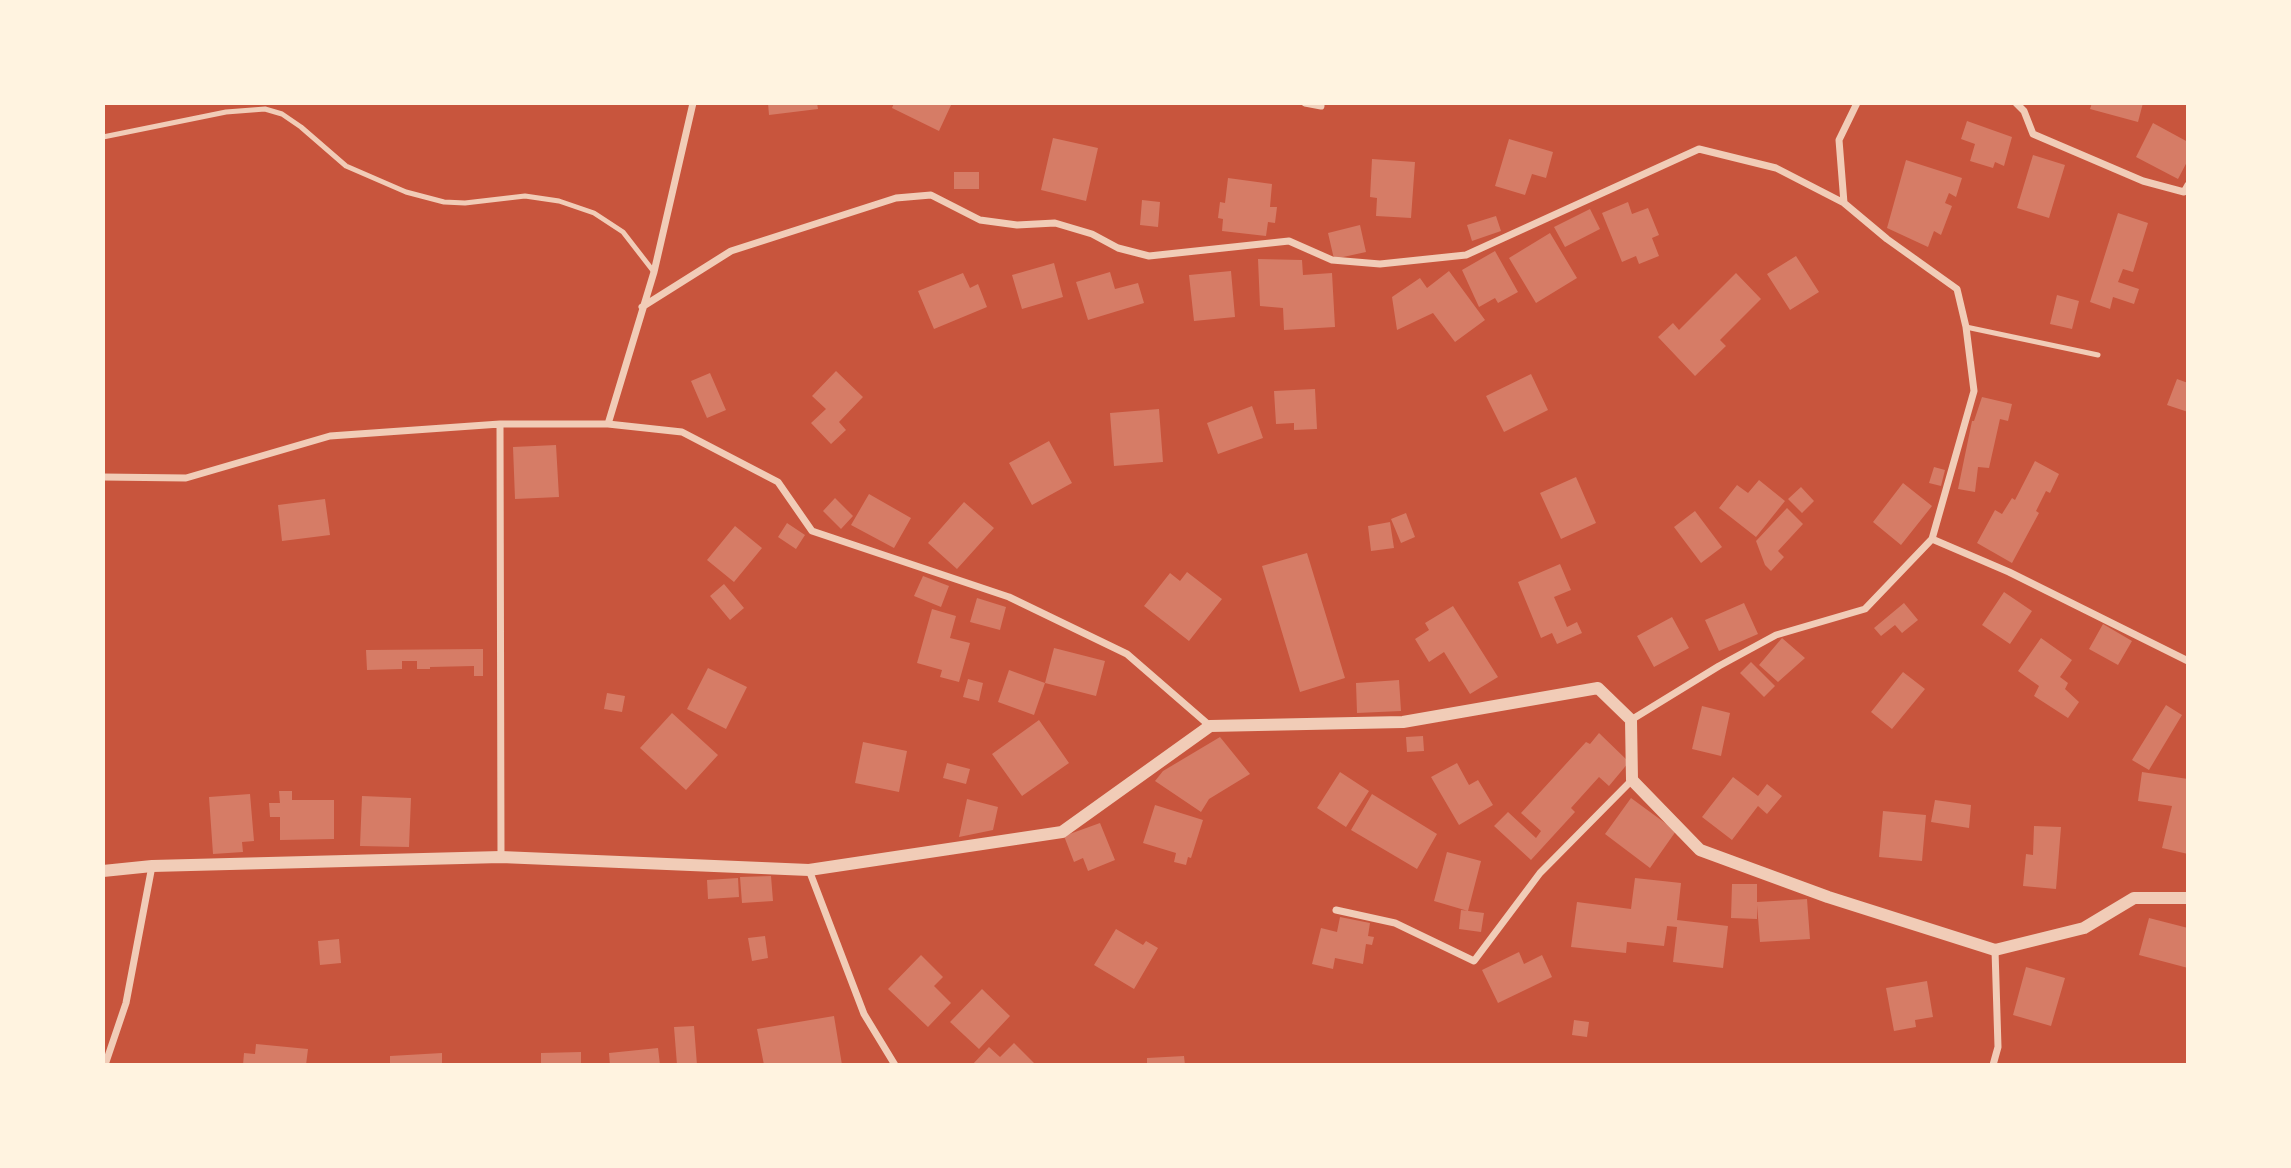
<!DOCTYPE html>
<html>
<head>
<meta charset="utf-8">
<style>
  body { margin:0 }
  #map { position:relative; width:2291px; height:1168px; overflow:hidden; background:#c8553d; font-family:"IBM Plex Sans",sans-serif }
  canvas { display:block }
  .frame { position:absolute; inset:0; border:105px solid #fff3e0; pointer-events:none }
</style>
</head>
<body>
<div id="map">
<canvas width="2291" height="1168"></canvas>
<div class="frame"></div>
</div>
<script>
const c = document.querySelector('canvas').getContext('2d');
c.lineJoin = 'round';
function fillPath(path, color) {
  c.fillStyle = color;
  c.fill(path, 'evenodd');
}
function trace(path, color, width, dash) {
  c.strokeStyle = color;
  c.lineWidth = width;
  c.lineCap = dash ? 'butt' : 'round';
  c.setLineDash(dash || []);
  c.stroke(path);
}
const building = new Path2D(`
  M 768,103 L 817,103 L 818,109 L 769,115 Z
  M 894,103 L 952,103 L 939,131 L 892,108 Z
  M 2092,103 L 2143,103 L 2138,122 L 2090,109 Z
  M 1967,121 L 2012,137 L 2004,166 L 1995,162 L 1993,168 L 1970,161 L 1975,144 L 1961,139 Z
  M 2153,123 L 2188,142 L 2188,160 L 2178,179 L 2136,157 Z
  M 1053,138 L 1098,148 L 1086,201 L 1041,190 Z
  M 1509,139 L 1553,152 L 1546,178 L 1532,174 L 1525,195 L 1495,186 Z
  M 2033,155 L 2065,165 L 2049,218 L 2017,208 Z
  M 1372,159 L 1415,162 L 1411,218 L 1376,216 L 1377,198 L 1370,197 Z
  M 1906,160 L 1962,178 L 1956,197 L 1949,193 L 1945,203 L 1952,206 L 1941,235 L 1934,231 L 1928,247 L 1887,228 Z
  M 954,172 L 979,172 L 979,189 L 954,189 Z
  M 1228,178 L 1272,184 L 1270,207 L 1277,207 L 1275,223 L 1268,222 L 1266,236 L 1222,231 L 1223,219 L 1218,218 L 1220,202 L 1225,203 Z
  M 1142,200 L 1160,202 L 1158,227 L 1140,225 Z
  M 1628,202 L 1632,214 L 1648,208 L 1659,235 L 1652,238 L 1659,256 L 1639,264 L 1636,256 L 1622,262 L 1602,213 Z
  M 1590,209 L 1600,229 L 1565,247 L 1554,227 Z
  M 2118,213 L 2148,223 L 2133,272 L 2123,269 L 2118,282 L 2139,289 L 2134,304 L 2113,297 L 2110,309 L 2090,302 Z
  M 1496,216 L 1501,231 L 1472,241 L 1467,225 Z
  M 1360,225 L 1366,252 L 1334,259 L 1328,233 Z
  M 1550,233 L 1577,278 L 1536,303 L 1509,258 Z
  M 1495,251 L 1518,292 L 1498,303 L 1495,298 L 1479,307 L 1462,270 Z
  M 1796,256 L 1819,292 L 1790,310 L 1767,274 Z
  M 1258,259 L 1302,260 L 1303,275 L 1332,273 L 1335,327 L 1284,330 L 1283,308 L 1260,306 Z
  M 1054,263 L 1063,297 L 1022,309 L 1012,275 Z
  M 1231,271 L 1235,317 L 1194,321 L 1189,275 Z
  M 1449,271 L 1485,320 L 1455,342 L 1433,313 L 1397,330 L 1392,297 L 1420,278 L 1427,288 Z
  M 1110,272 L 1115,289 L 1138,283 L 1144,303 L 1088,320 L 1076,282 Z
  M 963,273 L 970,288 L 978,284 L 987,307 L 934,329 L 918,291 Z
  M 1736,273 L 1761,299 L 1720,340 L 1726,346 L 1695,376 L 1658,337 L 1673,323 L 1679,330 Z
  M 2057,295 L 2079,301 L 2072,329 L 2050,324 Z
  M 836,371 L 863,397 L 839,422 L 846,430 L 831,444 L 811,423 L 826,409 L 812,396 Z
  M 710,373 L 726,410 L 707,418 L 691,381 Z
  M 1531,374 L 1548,410 L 1504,432 L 1486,396 Z
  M 2177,379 L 2188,383 L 2188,412 L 2167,405 Z
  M 1315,389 L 1317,429 L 1294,430 L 1294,423 L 1276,424 L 1274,391 Z
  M 1982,397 L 2012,404 L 2008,421 L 2000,419 L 1989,468 L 1978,467 L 1975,492 L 1958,489 L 1972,421 L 1974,421 Z
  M 1252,406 L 1263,438 L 1218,454 L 1207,423 Z
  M 1159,409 L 1163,462 L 1114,466 L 1110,413 Z
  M 1049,441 L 1072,483 L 1032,505 L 1009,463 Z
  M 556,445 L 559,497 L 515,499 L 513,447 Z
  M 2035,461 L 2059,474 L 2050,493 L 2046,491 L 2036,511 L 2039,513 L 2012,563 L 1977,543 L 1995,510 L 2002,514 L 2012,498 L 2015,500 Z
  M 1934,467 L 1945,470 L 1941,486 L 1929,483 Z
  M 1576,477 L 1596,523 L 1561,539 L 1540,493 Z
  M 1759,480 L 1785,501 L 1756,537 L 1719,508 L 1737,485 L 1748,493 Z
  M 1903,483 L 1932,506 L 1901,545 L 1873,522 Z
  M 1801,487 L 1814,501 L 1802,513 L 1788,499 Z
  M 869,494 L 911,518 L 894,548 L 851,525 Z
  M 835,498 L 853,516 L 841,529 L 823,511 Z
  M 325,499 L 330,535 L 282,541 L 278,505 Z
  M 964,502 L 994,528 L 957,569 L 928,543 Z
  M 1787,508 L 1803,524 L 1778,551 L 1784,557 L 1771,571 L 1765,565 L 1756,541 Z
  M 1695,511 L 1722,547 L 1701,563 L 1674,527 Z
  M 1406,513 L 1415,537 L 1401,543 L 1391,519 Z
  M 1390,522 L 1394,548 L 1371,551 L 1368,526 Z
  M 787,523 L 805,535 L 796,549 L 778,537 Z
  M 735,526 L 762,548 L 734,582 L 707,560 Z
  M 1307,553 L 1345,678 L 1300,692 L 1262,566 Z
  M 1560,564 L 1571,590 L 1554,597 L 1567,627 L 1577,622 L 1582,633 L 1557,644 L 1552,633 L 1541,638 L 1518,582 Z
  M 1187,572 L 1222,599 L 1189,641 L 1144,606 L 1170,573 L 1180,581 Z
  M 923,576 L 949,586 L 941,607 L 914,596 Z
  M 724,584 L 744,608 L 730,620 L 710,596 Z
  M 2004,592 L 2032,611 L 2010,644 L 1982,625 Z
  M 977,598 L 1006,607 L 1000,630 L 970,622 Z
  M 1744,603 L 1758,634 L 1719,651 L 1705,620 Z
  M 1904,603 L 1918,620 L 1902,633 L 1895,625 L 1881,636 L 1874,628 Z
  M 1453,606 L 1498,677 L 1470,694 L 1444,652 L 1429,662 L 1415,639 L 1429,630 L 1425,623 Z
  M 932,609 L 956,616 L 950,638 L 970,643 L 959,682 L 940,677 L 942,670 L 917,663 Z
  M 1672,617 L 1689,648 L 1654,667 L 1637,636 Z
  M 2103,624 L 2132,641 L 2118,665 L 2089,649 Z
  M 1782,638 L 1805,658 L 1778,682 L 1759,665 Z
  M 2041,638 L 2072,660 L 2060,677 L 2068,683 L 2065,689 L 2079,702 L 2068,718 L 2034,696 L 2039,686 L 2018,671 Z
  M 1054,648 L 1105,661 L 1096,696 L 1045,683 Z
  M 483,649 L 483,676 L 474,676 L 474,666 L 430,667 L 430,669 L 417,669 L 417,661 L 402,661 L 402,669 L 367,670 L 366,650 Z
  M 1751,662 L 1775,686 L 1764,697 L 1740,673 Z
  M 708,668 L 747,687 L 726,729 L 687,709 Z
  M 1009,670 L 1045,683 L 1034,715 L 998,702 Z
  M 1903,672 L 1925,689 L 1892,729 L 1871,712 Z
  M 968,679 L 983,683 L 979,701 L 963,697 Z
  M 1399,680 L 1401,711 L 1357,713 L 1356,683 Z
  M 607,693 L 625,696 L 622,712 L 604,709 Z
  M 2166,705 L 2182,715 L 2149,770 L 2132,760 Z
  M 1702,706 L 1730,713 L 1721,756 L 1692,749 Z
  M 672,713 L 718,755 L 686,790 L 640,748 Z
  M 1039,720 L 1069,763 L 1022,796 L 992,754 Z
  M 1599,733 L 1629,762 L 1609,786 L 1599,777 L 1571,808 L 1575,812 L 1531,860 L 1494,826 L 1508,812 L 1536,838 L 1541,831 L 1521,813 L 1586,742 L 1590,744 Z
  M 1423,736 L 1424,751 L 1407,752 L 1406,737 Z
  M 1220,737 L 1250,774 L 1209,799 L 1201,812 L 1155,781 L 1163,771 Z
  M 863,742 L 907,751 L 899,792 L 855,783 Z
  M 947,763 L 970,769 L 966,784 L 943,778 Z
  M 1457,763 L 1469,785 L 1478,780 L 1493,805 L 1459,825 L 1431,777 Z
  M 1340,772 L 1369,791 L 1346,827 L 1317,808 Z
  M 2142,772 L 2188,779 L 2188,854 L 2162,848 L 2172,806 L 2138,801 Z
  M 1733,777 L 1758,796 L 1767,784 L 1782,796 L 1767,814 L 1758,806 L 1732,840 L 1702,817 Z
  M 279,791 L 292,791 L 292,800 L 334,800 L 334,839 L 280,840 L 280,817 L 270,817 L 269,803 L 280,803 Z
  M 250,794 L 254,841 L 242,842 L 243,852 L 213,854 L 209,797 Z
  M 1372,794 L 1437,834 L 1417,869 L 1351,830 Z
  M 362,796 L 411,798 L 409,847 L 360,846 Z
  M 1631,798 L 1676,831 L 1650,868 L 1605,834 Z
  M 967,799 L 998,807 L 993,830 L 959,837 Z
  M 1935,800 L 1971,805 L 1969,828 L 1931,822 Z
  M 1155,805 L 1203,820 L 1191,858 L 1188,857 L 1186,865 L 1174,862 L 1176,853 L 1143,843 Z
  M 1883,811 L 1926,815 L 1922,861 L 1879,857 Z
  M 1100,823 L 1115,860 L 1088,871 L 1083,858 L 1074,862 L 1064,836 Z
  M 2034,826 L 2061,827 L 2056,889 L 2023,886 L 2026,854 L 2033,855 Z
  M 1447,852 L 1481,861 L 1468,911 L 1434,901 Z
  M 771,876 L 773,901 L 742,903 L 740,877 Z
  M 738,878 L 739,897 L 708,899 L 707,880 Z
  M 1635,878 L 1681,883 L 1677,920 L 1728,926 L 1723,968 L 1673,962 L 1677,927 L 1667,926 L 1664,946 L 1627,942 L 1626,953 L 1571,947 L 1577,902 L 1631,909 Z
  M 1732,884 L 1757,884 L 1757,902 L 1807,899 L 1810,939 L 1760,942 L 1757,905 L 1757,919 L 1731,918 Z
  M 1461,910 L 1484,913 L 1481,932 L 1459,929 Z
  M 1340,917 L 1370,923 L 1368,936 L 1374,937 L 1372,945 L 1366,944 L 1363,964 L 1335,958 L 1333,969 L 1312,964 L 1321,928 L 1337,932 Z
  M 2149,918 L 2188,928 L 2188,968 L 2139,955 Z
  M 1116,929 L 1143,945 L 1146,941 L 1158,948 L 1134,989 L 1094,965 Z
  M 765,936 L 768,958 L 752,961 L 748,938 Z
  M 339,939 L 341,963 L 320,965 L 318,941 Z
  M 1519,952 L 1524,964 L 1542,955 L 1552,977 L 1498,1003 L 1482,970 Z
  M 921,955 L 943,977 L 934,986 L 951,1003 L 928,1027 L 888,989 Z
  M 2026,967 L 2065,978 L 2051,1026 L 2013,1015 Z
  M 1927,981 L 1933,1017 L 1915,1020 L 1916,1027 L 1894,1031 L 1886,988 Z
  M 982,989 L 1010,1016 L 979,1049 L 950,1022 Z
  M 834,1016 L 842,1065 L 764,1065 L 757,1029 Z
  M 1574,1020 L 1589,1022 L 1587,1037 L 1572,1035 Z
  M 694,1026 L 697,1065 L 677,1065 L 674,1027 Z
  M 1014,1043 L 1036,1065 L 972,1065 L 989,1047 L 1000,1057 Z
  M 256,1044 L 308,1049 L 306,1065 L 243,1065 L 244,1053 L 255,1054 Z
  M 658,1048 L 660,1065 L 610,1065 L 609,1053 Z
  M 581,1052 L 581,1065 L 541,1065 L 541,1053 Z
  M 442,1053 L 442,1065 L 390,1065 L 390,1056 Z
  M 1184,1056 L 1185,1065 L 1147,1065 L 1147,1058 Z`);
const service = new Path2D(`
  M 103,137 L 226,112 L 265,109 L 282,114 L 301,127 L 346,166 L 406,192 L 444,202 L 465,203 L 525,196 L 559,201 L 594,213 L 623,232 L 654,272
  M 1966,327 L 2098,355`);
const minor = new Path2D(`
  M 1305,103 L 1321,106
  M 2016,103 L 2024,111 L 2033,134 L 2143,181 L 2184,192 L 2188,185
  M 642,307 L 731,251 L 896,198 L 931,195 L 980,220 L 1017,225 L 1055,223 L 1092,234 L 1118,248 L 1149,256 L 1289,241 L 1332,260 L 1380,264 L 1466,255 L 1699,149 L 1776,168 L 1844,203
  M 500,424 L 501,857
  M 608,424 L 654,272 L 693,103
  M 103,477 L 186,478 L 330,436 L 500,424 L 608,424 L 682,432 L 778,482 L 812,531 L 1009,597 L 1127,654 L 1210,726
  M 1932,539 L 2009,572 L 2188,661
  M 1631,720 L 1719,666 L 1776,635 L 1865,609 L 1932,539 L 1974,391 L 1966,327 L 1957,289 L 1887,239 L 1844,203 L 1839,140 L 1857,103
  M 809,870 L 864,1014 L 895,1065
  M 1336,910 L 1395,923 L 1474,961 L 1540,873 L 1632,780
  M 105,1065 L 126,1003 L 152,866
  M 1993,1065 L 1998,1047 L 1995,950`);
const tertiary = new Path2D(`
  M 103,871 L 152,866 L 501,857 L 809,870 L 1062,832 L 1210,726 L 1403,722 L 1598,688 L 1631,720 L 1632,780 L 1700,850 L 1828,897 L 1995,950 L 2084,928 L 2134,898 L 2188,898`);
fillPath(building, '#d67c66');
trace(service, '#f1ccb7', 5);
trace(minor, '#f1ccb7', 7);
trace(tertiary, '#f1ccb7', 12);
</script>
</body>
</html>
